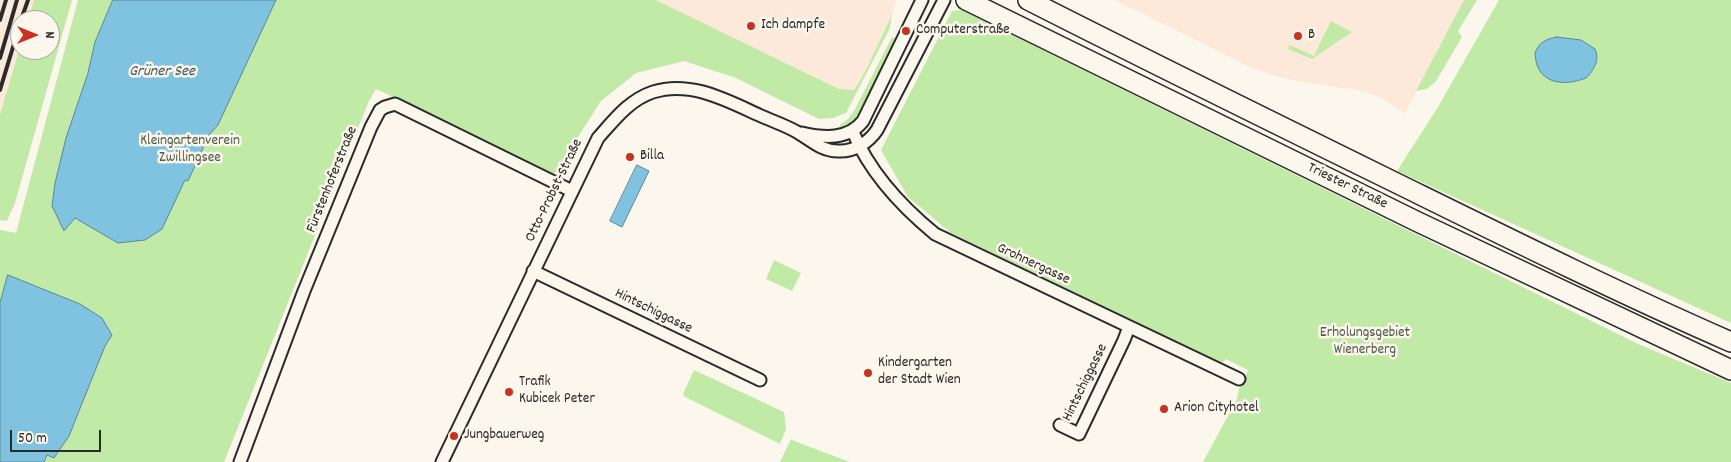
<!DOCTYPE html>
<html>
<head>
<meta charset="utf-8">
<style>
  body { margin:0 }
  #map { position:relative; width:1731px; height:462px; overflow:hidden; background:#fbf7ec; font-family:Dekko,sans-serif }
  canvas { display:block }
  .north { position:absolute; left:10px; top:10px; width:50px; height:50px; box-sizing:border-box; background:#fbf7ec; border:1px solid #a8a59f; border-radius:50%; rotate:90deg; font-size:14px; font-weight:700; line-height:20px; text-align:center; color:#2b2b2b }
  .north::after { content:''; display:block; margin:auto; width:18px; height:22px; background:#c8321e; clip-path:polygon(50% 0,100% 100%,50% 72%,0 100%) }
  .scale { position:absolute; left:10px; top:430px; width:91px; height:22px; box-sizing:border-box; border:2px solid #2b2b2b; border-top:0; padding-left:6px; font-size:15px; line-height:18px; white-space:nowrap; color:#2b2b2b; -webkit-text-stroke:4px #fbf7ec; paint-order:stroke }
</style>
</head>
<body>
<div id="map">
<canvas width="1731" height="462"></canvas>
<div class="north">N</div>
<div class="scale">50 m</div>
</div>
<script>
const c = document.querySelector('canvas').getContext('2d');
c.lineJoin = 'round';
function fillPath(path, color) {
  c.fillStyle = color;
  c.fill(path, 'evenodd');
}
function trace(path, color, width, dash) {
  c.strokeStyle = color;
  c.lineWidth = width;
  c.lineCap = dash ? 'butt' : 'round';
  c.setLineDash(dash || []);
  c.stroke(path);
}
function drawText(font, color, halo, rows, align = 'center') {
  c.font = font + ' Dekko,sans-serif';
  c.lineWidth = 5;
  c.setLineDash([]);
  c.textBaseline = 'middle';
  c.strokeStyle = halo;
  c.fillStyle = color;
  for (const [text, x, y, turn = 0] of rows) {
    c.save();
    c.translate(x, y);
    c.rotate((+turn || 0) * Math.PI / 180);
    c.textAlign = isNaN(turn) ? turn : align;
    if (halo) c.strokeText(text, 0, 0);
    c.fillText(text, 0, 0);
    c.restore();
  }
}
const built = new Path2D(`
  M 0,0 L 34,0 L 28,20 L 20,20 L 20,47 L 0,114 Z
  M 656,0 L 896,0 L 893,13 L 881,36 L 878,47 L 854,90 L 840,89 Z
  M 1114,0 L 1464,0 L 1405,113 L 1383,99 L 1364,91 L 1303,82 L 1271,75 L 1255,69 Z`);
const green = new Path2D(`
  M 34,0 L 72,0 L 15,203 L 7,221 L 0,220 L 0,114 L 20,47 L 20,50 L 50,50 L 50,20 L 28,20 Z
  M 78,0 L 656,0 L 839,89 L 854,90 C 870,66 879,40 892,15 L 890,28 L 846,113 L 833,118 L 819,119 L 736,78 L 684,61 L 636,73 L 601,101 L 553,176 C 496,143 435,117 376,89 L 369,101 L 224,462 L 0,462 L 0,230 L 16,233 Z
  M 1464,0 L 1477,0 L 1458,31 L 1462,37 L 1436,81 L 1427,89 L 1416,91 Z
  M 1499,0 L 1731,0 L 1731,323 L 1397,171 L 1438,107 Z
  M 962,10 L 1636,343 L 1731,383 L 1731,462 L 1203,462 L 1237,399 L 1239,389 L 1248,370 L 1226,359 L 1222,363 L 951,233 L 908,197 L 881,150 L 952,11 Z
  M 1331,21 L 1352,32 L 1312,59 L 1288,49 L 1290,45 L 1314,56 Z
  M 892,37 L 897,40 L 859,114 L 852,122 L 840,129 L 840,125 L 848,119 L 855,109 Z
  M 774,260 L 801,273 L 792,291 L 766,279 Z
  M 694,370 L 784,412 L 786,429 L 780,444 L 685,397 L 683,394 Z
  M 791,439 L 794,441 L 850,462 L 780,462 Z`);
const water = new Path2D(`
  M 113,0 L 276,0 L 218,125 L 209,135 L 188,181 L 185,180 L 162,229 L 145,240 L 118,243 L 75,218 L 64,231 L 52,206 L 55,183 L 66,138 L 88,73 L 95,42 Z
  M 1557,37 L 1581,40 L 1595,49 C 1600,60 1594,70 1586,78 C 1563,87 1536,84 1535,53 C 1539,42 1546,39 1557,37 Z
  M 637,165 L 649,171 L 622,227 L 610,221 Z
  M 8,275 L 80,304 L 102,318 L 112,335 L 105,346 L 69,436 L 54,458 L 47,455 L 44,462 L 0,462 L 0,303 Z`);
const street = new Path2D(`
  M 853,132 C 870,173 901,206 935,234 L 1239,379
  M 802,133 C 824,138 848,140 863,121 L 922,0
  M 533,271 L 760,380
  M 1060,425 L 1079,434 L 1124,340 L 1129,327
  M 240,462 L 304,291 L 371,127 L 380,110 L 385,107 L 395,104 L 572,191
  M 442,462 L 598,138 C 614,120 629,100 653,92 C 690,80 726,100 759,115 C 772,121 785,125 797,132 C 811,140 821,151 838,151 C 854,152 869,142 877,130 L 944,0`);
const primary = new Path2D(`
  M 966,0 L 1418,222 L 1731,370
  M 1028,0 C 1144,59 1262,117 1380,175 C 1496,232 1612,290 1731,342`);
const rail = new Path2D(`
  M 0,20 L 6,0
  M 21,20 L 28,0
  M 0,58 L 17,0
  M 0,90 L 20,24`);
const markers = [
  [751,26,5,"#c8321e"],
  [906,31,5,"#c8321e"],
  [1298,36,5,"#c8321e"],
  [630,157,5,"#c8321e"],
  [868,373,5,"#c8321e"],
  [509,392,5,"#c8321e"],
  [1164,409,5,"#c8321e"],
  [454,436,5,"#c8321e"]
];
const poiNames = [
  ["Ich dampfe",761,26],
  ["Computerstraße",916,31],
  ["B",1308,36],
  ["Billa",640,157],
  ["Kindergarten",878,364],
  ["der Stadt Wien",878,381],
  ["Trafik",519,383],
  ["Kubicek Peter",519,400],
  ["Arion Cityhotel",1174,409],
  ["Jungbauerweg",464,436]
];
const parkNames = [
  ["Kleingartenverein",190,142],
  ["Zwillingsee",190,159],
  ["Erholungsgebiet",1365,334],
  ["Wienerberg",1365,351]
];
const streetNames = [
  ["Fürstenhoferstraße",333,180,-68],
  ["Triester Straße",1347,187,26],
  ["Otto-Probst-Straße",555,191,-64],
  ["Grohnergasse",1033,265,25],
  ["Hintschiggasse",653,312,26],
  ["Hintschiggasse",1086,383,-64]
];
const waterNames = [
  ["Grüner See",162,73]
];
fillPath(built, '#fce9da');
fillPath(green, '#c0eaa6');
fillPath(water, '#7fc3e0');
trace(water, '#5d8698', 1);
trace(street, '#2b2b2b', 15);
trace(primary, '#2b2b2b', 22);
trace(street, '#fbf7ec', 11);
trace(primary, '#fbf7ec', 19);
trace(rail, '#2b2b2b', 4);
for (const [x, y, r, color] of markers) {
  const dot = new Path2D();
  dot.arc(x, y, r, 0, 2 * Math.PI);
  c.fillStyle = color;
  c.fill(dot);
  trace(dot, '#fbf7ec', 2);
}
drawText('15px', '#2b2b2b', '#fbf7ec', poiNames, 'left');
drawText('15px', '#505b4a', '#fbf7ec', parkNames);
drawText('15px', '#2b2b2b', '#fbf7ec', streetNames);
drawText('italic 16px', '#445961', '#fbf7ec', waterNames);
</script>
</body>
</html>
